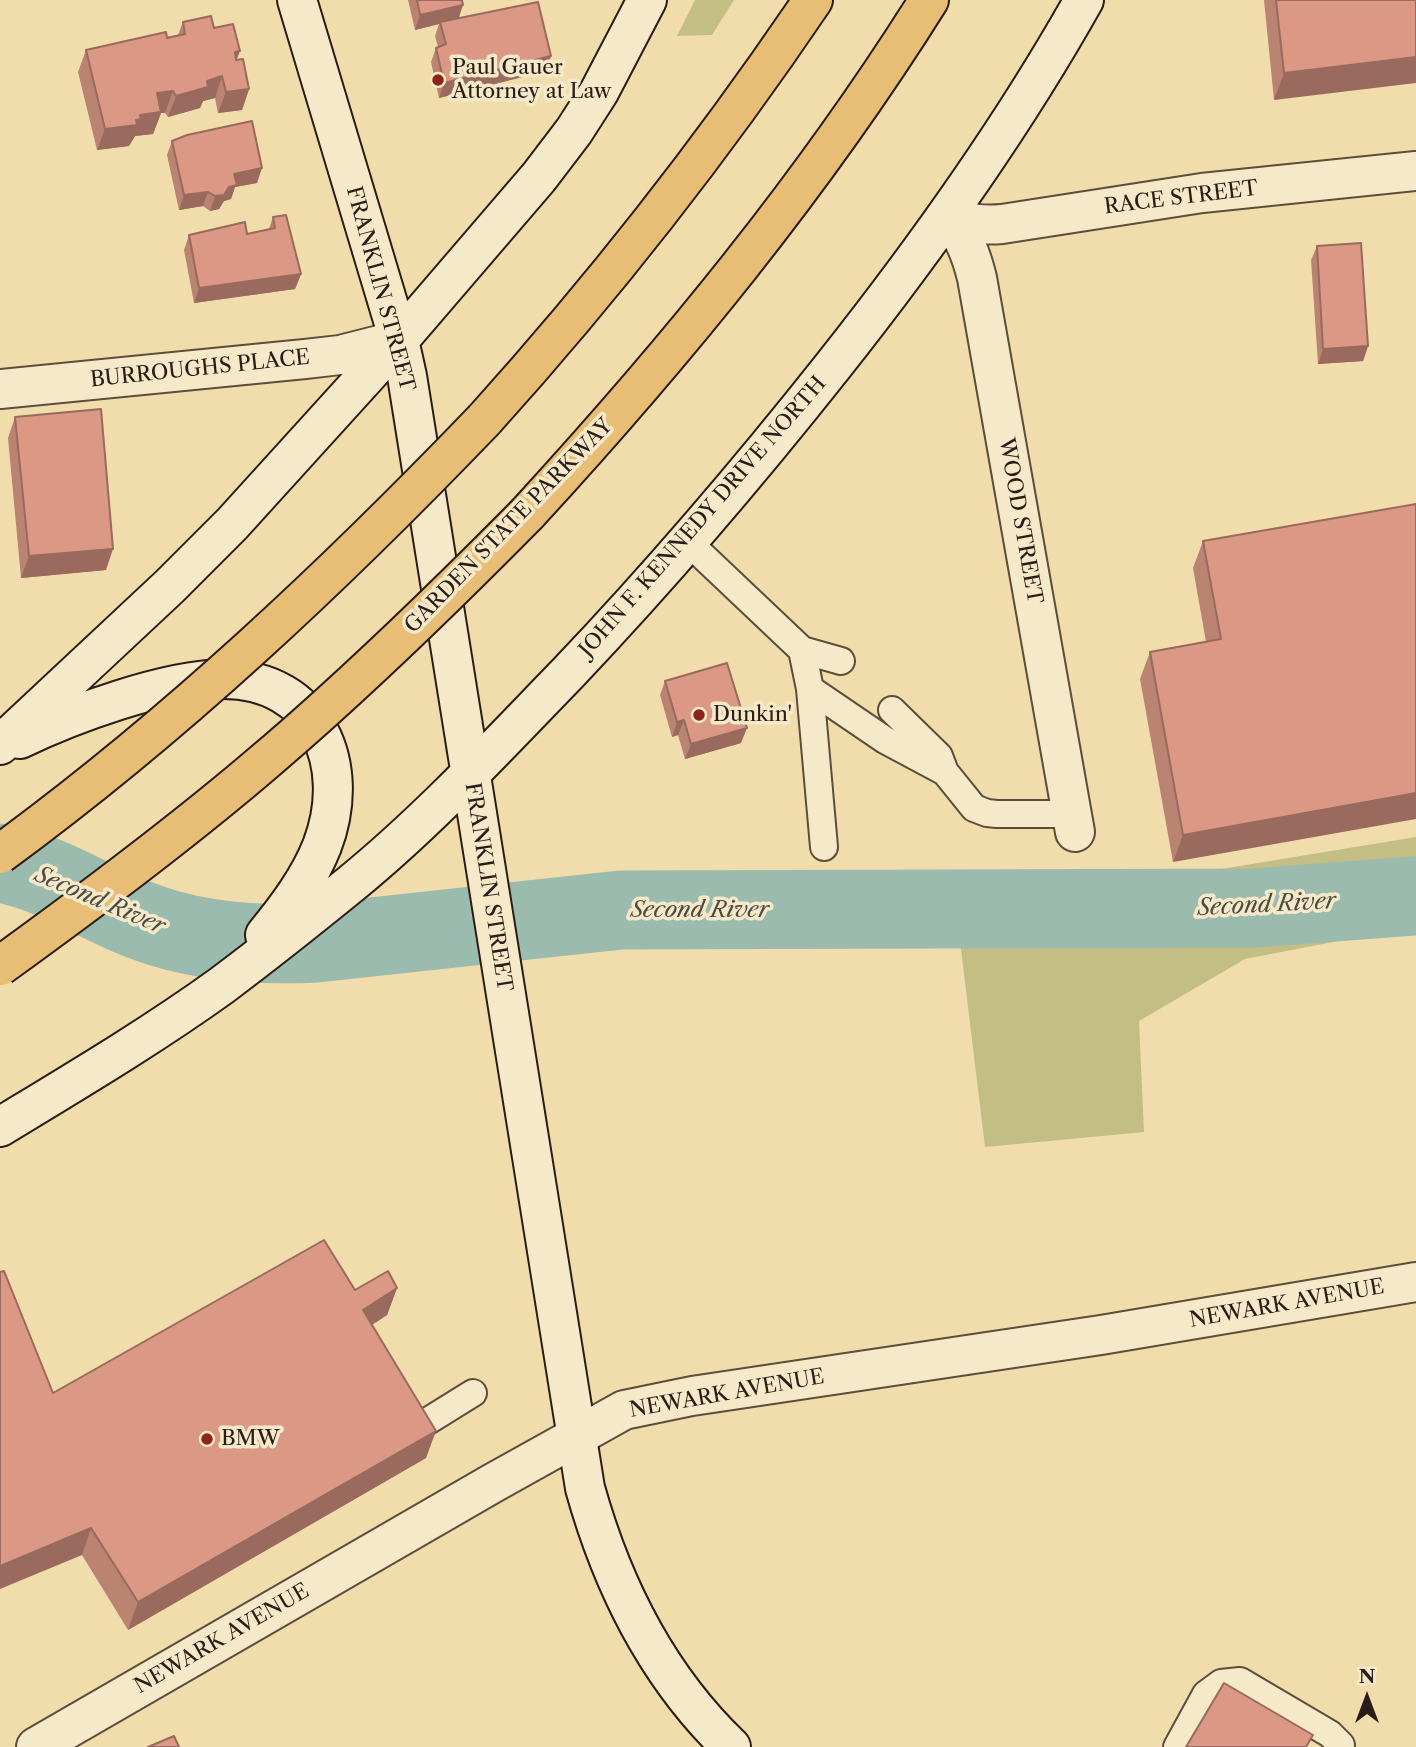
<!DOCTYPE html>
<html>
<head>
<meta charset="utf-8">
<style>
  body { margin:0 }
  #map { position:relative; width:1416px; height:1747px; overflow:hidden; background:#f1ddac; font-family:"Libre Caslon Text",serif }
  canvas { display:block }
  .north { position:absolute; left:1332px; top:1663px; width:70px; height:70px; -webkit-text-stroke:5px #f6e9c9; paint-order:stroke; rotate:0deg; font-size:19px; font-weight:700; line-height:28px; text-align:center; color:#2a1d17 }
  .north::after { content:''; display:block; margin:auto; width:24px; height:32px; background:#2a1d17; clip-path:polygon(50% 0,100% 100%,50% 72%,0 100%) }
</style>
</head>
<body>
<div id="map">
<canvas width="1416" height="1747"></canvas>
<div class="north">N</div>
</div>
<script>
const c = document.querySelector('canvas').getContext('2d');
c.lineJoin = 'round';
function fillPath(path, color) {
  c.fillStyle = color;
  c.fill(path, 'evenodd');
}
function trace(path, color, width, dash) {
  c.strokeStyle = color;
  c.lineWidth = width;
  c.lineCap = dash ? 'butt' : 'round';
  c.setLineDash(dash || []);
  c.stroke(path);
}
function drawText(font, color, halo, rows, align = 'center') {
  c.font = font + ' "Libre Caslon Text",serif';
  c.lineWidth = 7;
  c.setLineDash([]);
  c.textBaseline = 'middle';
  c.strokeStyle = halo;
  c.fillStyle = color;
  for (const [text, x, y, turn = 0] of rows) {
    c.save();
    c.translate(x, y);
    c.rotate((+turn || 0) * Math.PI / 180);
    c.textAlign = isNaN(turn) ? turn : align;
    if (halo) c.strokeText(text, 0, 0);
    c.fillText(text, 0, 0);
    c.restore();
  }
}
const green = new Path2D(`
  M 695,0 L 734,0 L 712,35 L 677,36 Z
  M 1416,837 L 1416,926 L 1245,959 L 1139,1021 L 1144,1132 L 985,1147 L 960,941 L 1197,873 Z`);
const river = new Path2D(`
  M 0,863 C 51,872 93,902 140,920 C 196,942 256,946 316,943 L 621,910 L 1253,908 L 1416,896`);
const lane = new Path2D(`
  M 688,542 L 802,650 L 810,689 L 824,847
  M 802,650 L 841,661
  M 810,689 L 885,740 L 943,771
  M 892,710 L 939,756 L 945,772 L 974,808 L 987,813 L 997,814 L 1072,814
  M 415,1429 L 473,1393
  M 1177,1747 L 1206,1694 L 1221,1683 L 1240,1681 L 1330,1734 L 1341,1745 L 1340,1747`);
const street = new Path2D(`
  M 948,216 C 964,236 971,254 977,278 L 1075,832
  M 948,216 C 967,223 981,226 1002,224 L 1202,193 L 1416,171
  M 0,389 L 305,359 L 340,355 L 399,340
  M 36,1747 L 493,1483 L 624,1410 L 692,1396 L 1101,1335 L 1416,1282`);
const secondary = new Path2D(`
  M 297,0 L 399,340 L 407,376 L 585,1488 C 612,1585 657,1676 731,1747
  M 20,739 C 72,714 165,680 223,679 C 317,679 353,765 322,846 C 309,879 287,908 265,935
  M 0,745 L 170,586 L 232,524 L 399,340 L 539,177 L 574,131 L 599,92 L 647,0
  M 0,1127 C 74,1082 150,1037 221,986 C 265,953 309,918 352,883 C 430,819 498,745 568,673 C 661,575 749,472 833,366 C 925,250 1011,130 1084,0`);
const highway = new Path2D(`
  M 484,420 C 604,287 713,148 813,0
  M 527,514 C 674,354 813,185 929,0`);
const highwayBridge = new Path2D(`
  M 0,854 C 175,726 334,576 484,420
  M 0,966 C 90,901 180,834 264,762 C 356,684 442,600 527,514`);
const wall = new Path2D(`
  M 408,0 L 462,0 L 459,18 L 546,71 L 439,98 L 431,62 L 436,48 L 438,47 L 435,36 L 439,24 L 415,30 Z
  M 1264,0 L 1416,0 L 1274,100 Z
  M 183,22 L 214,28 L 237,60 L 249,89 L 242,110 L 218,113 L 215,98 L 203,101 L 200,108 L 168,117 L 165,113 L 161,113 L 153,134 L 135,136 L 129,146 L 97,150 L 78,72 L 86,50 L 178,35 Z
  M 172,141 L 257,183 L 235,187 L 231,199 L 224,201 L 219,209 L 210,211 L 203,206 L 179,210 L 167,155 Z
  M 273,217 L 301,274 L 295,289 L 194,303 L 184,250 L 189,235 L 247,234 L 269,229 Z
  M 1317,246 L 1368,346 L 1363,361 L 1318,364 L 1311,260 Z
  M 15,417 L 106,570 L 21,578 L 8,438 Z
  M 1416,504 L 1173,862 L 1140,679 L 1150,652 L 1206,642 L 1193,568 L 1203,541 Z
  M 665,681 L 741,743 L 685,759 L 678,735 L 672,737 L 660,695 Z
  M 397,1288 L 387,1315 L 372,1325 L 426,1458 L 128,1630 L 82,1555 L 53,1393 L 355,1290 Z`);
const shadedWall = new Path2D(`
  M 463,5 L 458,20 L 440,22 L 439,24 L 415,30 L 420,15 Z
  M 240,51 L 232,72 L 235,52 Z
  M 551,56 L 546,71 L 439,98 L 444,83 Z
  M 1416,57 L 1416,83 L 1274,100 L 1284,73 Z
  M 222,76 L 215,98 L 203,101 L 200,108 L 168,117 L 176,96 L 207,81 Z
  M 249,89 L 242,110 L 218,113 L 226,92 Z
  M 173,91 L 165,113 L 161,113 L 153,134 L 135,136 L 129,146 L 97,150 L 105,129 L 136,120 L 157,93 Z
  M 262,168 L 257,183 L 235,187 L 231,199 L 224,201 L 219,209 L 210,211 L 215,196 L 234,174 Z
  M 208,192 L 203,206 L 179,210 L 184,195 Z
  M 301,274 L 295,289 L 194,303 L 199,288 Z
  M 1368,346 L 1363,361 L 1318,364 L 1323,349 Z
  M 113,549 L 106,570 L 21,578 L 29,556 Z
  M 684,720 L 678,735 L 672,737 L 677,722 Z
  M 747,728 L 741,743 L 685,759 L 691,744 Z
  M 1416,793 L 1416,819 L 1173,862 L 1183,835 Z
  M 397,1288 L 387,1315 L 353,1337 L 363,1310 Z
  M 436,1431 L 426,1458 L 128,1630 L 138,1602 Z
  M 91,1528 L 82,1555 L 0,1589 L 0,1566 Z`);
const building = new Path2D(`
  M 417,0 L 462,0 L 463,5 L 420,15 Z
  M 1276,0 L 1416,0 L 1416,57 L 1284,73 Z
  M 538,2 L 551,56 L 444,83 L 436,48 L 446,44 L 440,22 Z
  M 211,16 L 214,28 L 233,24 L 240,51 L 235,52 L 236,60 L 243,59 L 249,89 L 226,92 L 222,76 L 207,81 L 208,87 L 176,96 L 173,91 L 157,93 L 161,112 L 140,115 L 141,119 L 136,120 L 137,125 L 105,129 L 86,50 L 166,32 L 167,38 L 185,34 L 183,22 Z
  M 252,121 L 262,168 L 234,174 L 237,185 L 229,187 L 224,195 L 215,196 L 208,192 L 184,195 L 172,141 L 187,135 Z
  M 286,215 L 301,274 L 199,288 L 189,235 L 245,222 L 247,234 L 275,228 L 273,217 Z
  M 1361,243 L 1368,346 L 1323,349 L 1317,246 Z
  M 101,409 L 113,549 L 29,556 L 15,417 Z
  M 1416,504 L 1416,793 L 1183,835 L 1150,652 L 1221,639 L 1203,541 Z
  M 727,663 L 747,728 L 691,744 L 684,720 L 677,722 L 665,681 Z
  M 324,1240 L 355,1290 L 388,1271 L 397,1288 L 363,1310 L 436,1431 L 138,1602 L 91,1528 L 0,1566 L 0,1272 L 4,1271 L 53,1393 Z
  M 1224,1683 L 1313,1735 L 1306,1747 L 1186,1747 Z
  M 174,1736 L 179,1747 L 148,1747 Z`);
const markers = [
  [438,80,7,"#8f2418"],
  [699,715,7,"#8f2418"],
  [207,1439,7,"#8f2418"]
];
const poiNames = [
  ["Paul Gauer",452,68],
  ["Attorney at Law",452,92],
  ["Dunkin'",713,715],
  ["BMW",221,1439]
];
const streetNames = [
  ["RACE STREET",1181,198,-7],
  ["FRANKLIN STREET",380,289,75],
  ["BURROUGHS PLACE",200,369,-6],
  ["JOHN F. KENNEDY DRIVE NORTH",703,517,-49],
  ["WOOD STREET",1020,521,80],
  ["GARDEN STATE PARKWAY",509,526,-46],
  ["FRANKLIN STREET",488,887,81],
  ["NEWARK AVENUE",1287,1304,-10],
  ["NEWARK AVENUE",727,1394,-10],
  ["NEWARK AVENUE",222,1639,-30]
];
const waterNames = [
  ["Second River",100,901,23],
  ["Second River",1267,905,-3],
  ["Second River",700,910]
];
fillPath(green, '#c2be84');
trace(river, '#9bbbae', 79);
trace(lane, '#5c4d3c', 30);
trace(street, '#5c4d3c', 42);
trace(secondary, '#2a1d17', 42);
trace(highway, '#2a1d17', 42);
trace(lane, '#f6e9c9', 26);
trace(street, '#f6e9c9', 38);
trace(secondary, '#f6e9c9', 38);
trace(highway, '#e8be76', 38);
trace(highwayBridge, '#2a1d17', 42, []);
trace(highwayBridge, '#e8be76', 38);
fillPath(wall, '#bb8372');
fillPath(shadedWall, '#996a5d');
fillPath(building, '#da9885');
trace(building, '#996a5d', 2);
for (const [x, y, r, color] of markers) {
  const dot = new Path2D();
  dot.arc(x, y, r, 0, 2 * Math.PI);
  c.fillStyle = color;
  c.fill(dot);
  trace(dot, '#f6e9c9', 2.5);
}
drawText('21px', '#2a1d17', '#f6e9c9', poiNames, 'left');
drawText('21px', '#2a1d17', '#f6e9c9', streetNames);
drawText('italic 23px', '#4c4c44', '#f6e9c9', waterNames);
</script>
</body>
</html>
